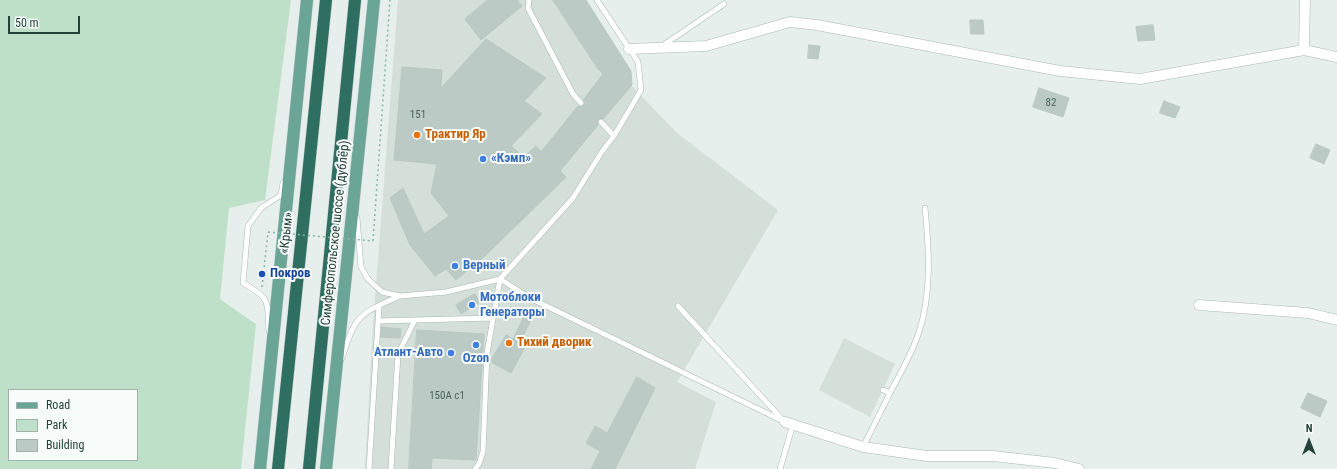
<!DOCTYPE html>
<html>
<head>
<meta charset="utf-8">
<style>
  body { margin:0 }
  #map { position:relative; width:1337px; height:469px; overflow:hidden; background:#e6efeb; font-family:"Roboto Condensed",sans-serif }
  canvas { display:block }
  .legend { position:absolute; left:8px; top:389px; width:130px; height:72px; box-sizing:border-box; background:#f7fbf9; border:1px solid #a3b1ad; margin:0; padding:5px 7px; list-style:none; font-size:12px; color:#24423a }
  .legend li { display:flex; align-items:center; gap:8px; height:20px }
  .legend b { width:20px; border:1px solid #a3b1ad }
  .north { position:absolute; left:1289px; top:421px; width:40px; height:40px; -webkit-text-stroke:3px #f7fbf9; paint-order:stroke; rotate:0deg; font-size:11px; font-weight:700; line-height:16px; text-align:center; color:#24423a }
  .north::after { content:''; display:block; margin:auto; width:14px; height:18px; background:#24423a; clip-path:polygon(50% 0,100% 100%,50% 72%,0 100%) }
  .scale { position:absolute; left:8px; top:16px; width:72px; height:18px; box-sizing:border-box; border:2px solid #24423a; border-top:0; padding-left:5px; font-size:12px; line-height:14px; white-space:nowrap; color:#24423a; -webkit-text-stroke:3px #f7fbf9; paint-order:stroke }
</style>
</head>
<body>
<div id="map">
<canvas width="1337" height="469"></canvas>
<ul class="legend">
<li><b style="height:5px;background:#6aa596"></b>Road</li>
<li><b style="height:11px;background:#bfe0c8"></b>Park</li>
<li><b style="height:11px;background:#bbcac4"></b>Building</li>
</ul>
<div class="north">N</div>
<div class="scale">50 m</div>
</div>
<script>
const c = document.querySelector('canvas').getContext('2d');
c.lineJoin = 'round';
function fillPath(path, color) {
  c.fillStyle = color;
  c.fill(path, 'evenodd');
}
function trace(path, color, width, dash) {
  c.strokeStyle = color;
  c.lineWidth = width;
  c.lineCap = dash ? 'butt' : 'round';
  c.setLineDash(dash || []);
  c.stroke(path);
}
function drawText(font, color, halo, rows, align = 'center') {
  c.font = font + ' "Roboto Condensed",sans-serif';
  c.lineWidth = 4;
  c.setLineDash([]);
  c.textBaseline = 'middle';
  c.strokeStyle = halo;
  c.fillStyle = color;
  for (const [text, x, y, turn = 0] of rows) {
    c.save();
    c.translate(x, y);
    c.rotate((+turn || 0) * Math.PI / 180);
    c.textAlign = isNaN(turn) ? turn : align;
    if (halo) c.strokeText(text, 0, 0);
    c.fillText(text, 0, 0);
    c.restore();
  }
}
const built = new Path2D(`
  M 398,0 L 586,0 L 631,71 L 632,86 L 676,132 L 778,210 L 677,382 L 716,402 L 695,469 L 365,469 L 373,324 Z
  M 844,338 L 895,364 L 870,417 L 819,390 Z`);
const green = new Path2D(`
  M 0,0 L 291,0 L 265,200 L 229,208 L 220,299 L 256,324 L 241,469 L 0,469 ZM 9,390 L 137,390 L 137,460 L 9,460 Z`);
const building = new Path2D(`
  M 488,0 L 517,0 L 522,6 L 481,40 L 465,19 Z
  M 553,0 L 586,0 L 631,71 L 632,85 L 603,119 L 598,119 L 598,125 L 560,171 L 566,177 L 484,257 L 456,280 L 446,269 L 435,276 L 410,245 L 390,198 L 403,188 L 424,234 L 449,216 L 431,193 L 437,164 L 394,160 L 402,67 L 442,70 L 441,88 L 486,39 L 546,78 L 524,101 L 542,114 L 511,146 L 524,157 L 536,146 L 541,152 L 578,106 L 584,106 L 583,100 L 603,74 L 598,69 Z
  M 970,20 L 983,20 L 984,34 L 971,34 Z
  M 1153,25 L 1155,40 L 1138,41 L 1136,27 Z
  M 809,45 L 820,46 L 818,59 L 808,58 Z
  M 1039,88 L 1069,98 L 1063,117 L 1033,107 Z
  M 1164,101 L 1180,107 L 1175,118 L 1160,113 Z
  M 1316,144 L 1330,150 L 1324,164 L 1310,158 Z
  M 475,294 L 480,302 L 461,314 L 456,305 Z
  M 526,312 L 533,316 L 520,342 L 526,345 L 511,373 L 491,362 L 491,360 L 506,335 L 513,339 Z
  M 382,327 L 401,329 L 400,338 L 381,337 Z
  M 417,330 L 484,334 L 476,460 L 432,458 L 431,469 L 409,469 Z
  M 637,377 L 655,388 L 615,469 L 591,469 L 600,451 L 586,443 L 595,426 L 607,433 Z
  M 1308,393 L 1327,401 L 1320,417 L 1301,408 Z`);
const path = new Path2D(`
  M 373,241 L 390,0
  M 262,287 L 268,232`);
const service = new Path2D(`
  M 529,0 L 528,8 L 573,94 L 581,103
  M 662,46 L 724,4
  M 601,122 L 614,136
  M 357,218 L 361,267 L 368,279 L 382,292 L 400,296 L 446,292 L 500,279 L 573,198 L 603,150 L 614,136 L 641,90 L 638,62 L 597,0
  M 678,306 L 783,420
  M 378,321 L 415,320
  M 269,331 C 267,300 271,299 243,283 L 248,226 L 261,208 L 281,195 L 283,183
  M 376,351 L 398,352
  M 342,358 C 356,314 359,314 400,296
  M 883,390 L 890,393
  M 863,447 C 873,427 883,407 893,387 C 903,369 913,351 919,332 C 932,293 929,248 925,208
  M 369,469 L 379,306
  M 391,469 L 398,354 L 415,320 L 493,318
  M 475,469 L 479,464 L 483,452 L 487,353 L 500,279 L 530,298 L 785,422
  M 780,469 L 793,424`);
const minor = new Path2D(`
  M 629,49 L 706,46 L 790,22 L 817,25 L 1060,71 L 1140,79 L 1304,50 L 1337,57
  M 1304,50 L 1305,0
  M 1199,305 L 1308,313 L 1337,320
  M 785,422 L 863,447 L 927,456 L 993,456 L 1055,463 L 1079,469`);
const primary = new Path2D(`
  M 260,469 L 307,0
  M 326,469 L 374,0`);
const motorway = new Path2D(`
  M 278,469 L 326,0
  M 309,469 L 355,0`);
const pathBridge = new Path2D(`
  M 268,232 L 373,241`);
const markers = [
  [417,135,4,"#e8710a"],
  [483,159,4,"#3f7fe0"],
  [455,266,4,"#3f7fe0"],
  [262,274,4,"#1a4fb4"],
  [472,305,4,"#3f7fe0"],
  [509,343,4,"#e8710a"],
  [476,345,4,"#3f7fe0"],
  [451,353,4,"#3f7fe0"]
];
const numberNames = [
  ["82",1051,103],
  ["151",418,115],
  ["150А с1",447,396]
];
const foodNames = [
  ["Трактир Яр",425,135],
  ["Тихий дворик",517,343]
];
const shopNames = [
  ["«Кэмп»",491,159],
  ["Верный",463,266],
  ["Мотоблоки",480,298],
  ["Генераторы",480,313],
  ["Атлант-Авто",443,353,"right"],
  ["Ozon",476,359,"center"]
];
const streetNames = [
  ["«Крым»",287,233,-84],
  ["Симферопольское шоссе (дублёр)",336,233,-84]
];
const transitNames = [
  ["Покров",270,274]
];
fillPath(built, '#d4dfda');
fillPath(green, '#bfe0c8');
fillPath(building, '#bbcac4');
trace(building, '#b8c9c2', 1);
trace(service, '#a8b8b2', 6);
trace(minor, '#a8b8b2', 11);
trace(primary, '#c2cac8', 13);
trace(motorway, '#c2cac8', 13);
trace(path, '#86b3a5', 1.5, [2, 3]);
trace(service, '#fff', 5);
trace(minor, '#fff', 10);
trace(primary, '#6aa596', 12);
trace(motorway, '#2f6f62', 12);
trace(pathBridge, '#86b3a5', 1.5, [2, 3]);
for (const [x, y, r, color] of markers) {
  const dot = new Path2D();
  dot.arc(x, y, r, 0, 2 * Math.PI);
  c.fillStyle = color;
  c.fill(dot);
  trace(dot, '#f7fbf9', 1.5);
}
drawText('11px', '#4a645c', null, numberNames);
drawText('bold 13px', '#c56008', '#f7fbf9', foodNames, 'left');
drawText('bold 13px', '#366cbe', '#f7fbf9', shopNames, 'left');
drawText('13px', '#24423a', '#f7fbf9', streetNames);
drawText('bold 13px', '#164399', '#f7fbf9', transitNames, 'left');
</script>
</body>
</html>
